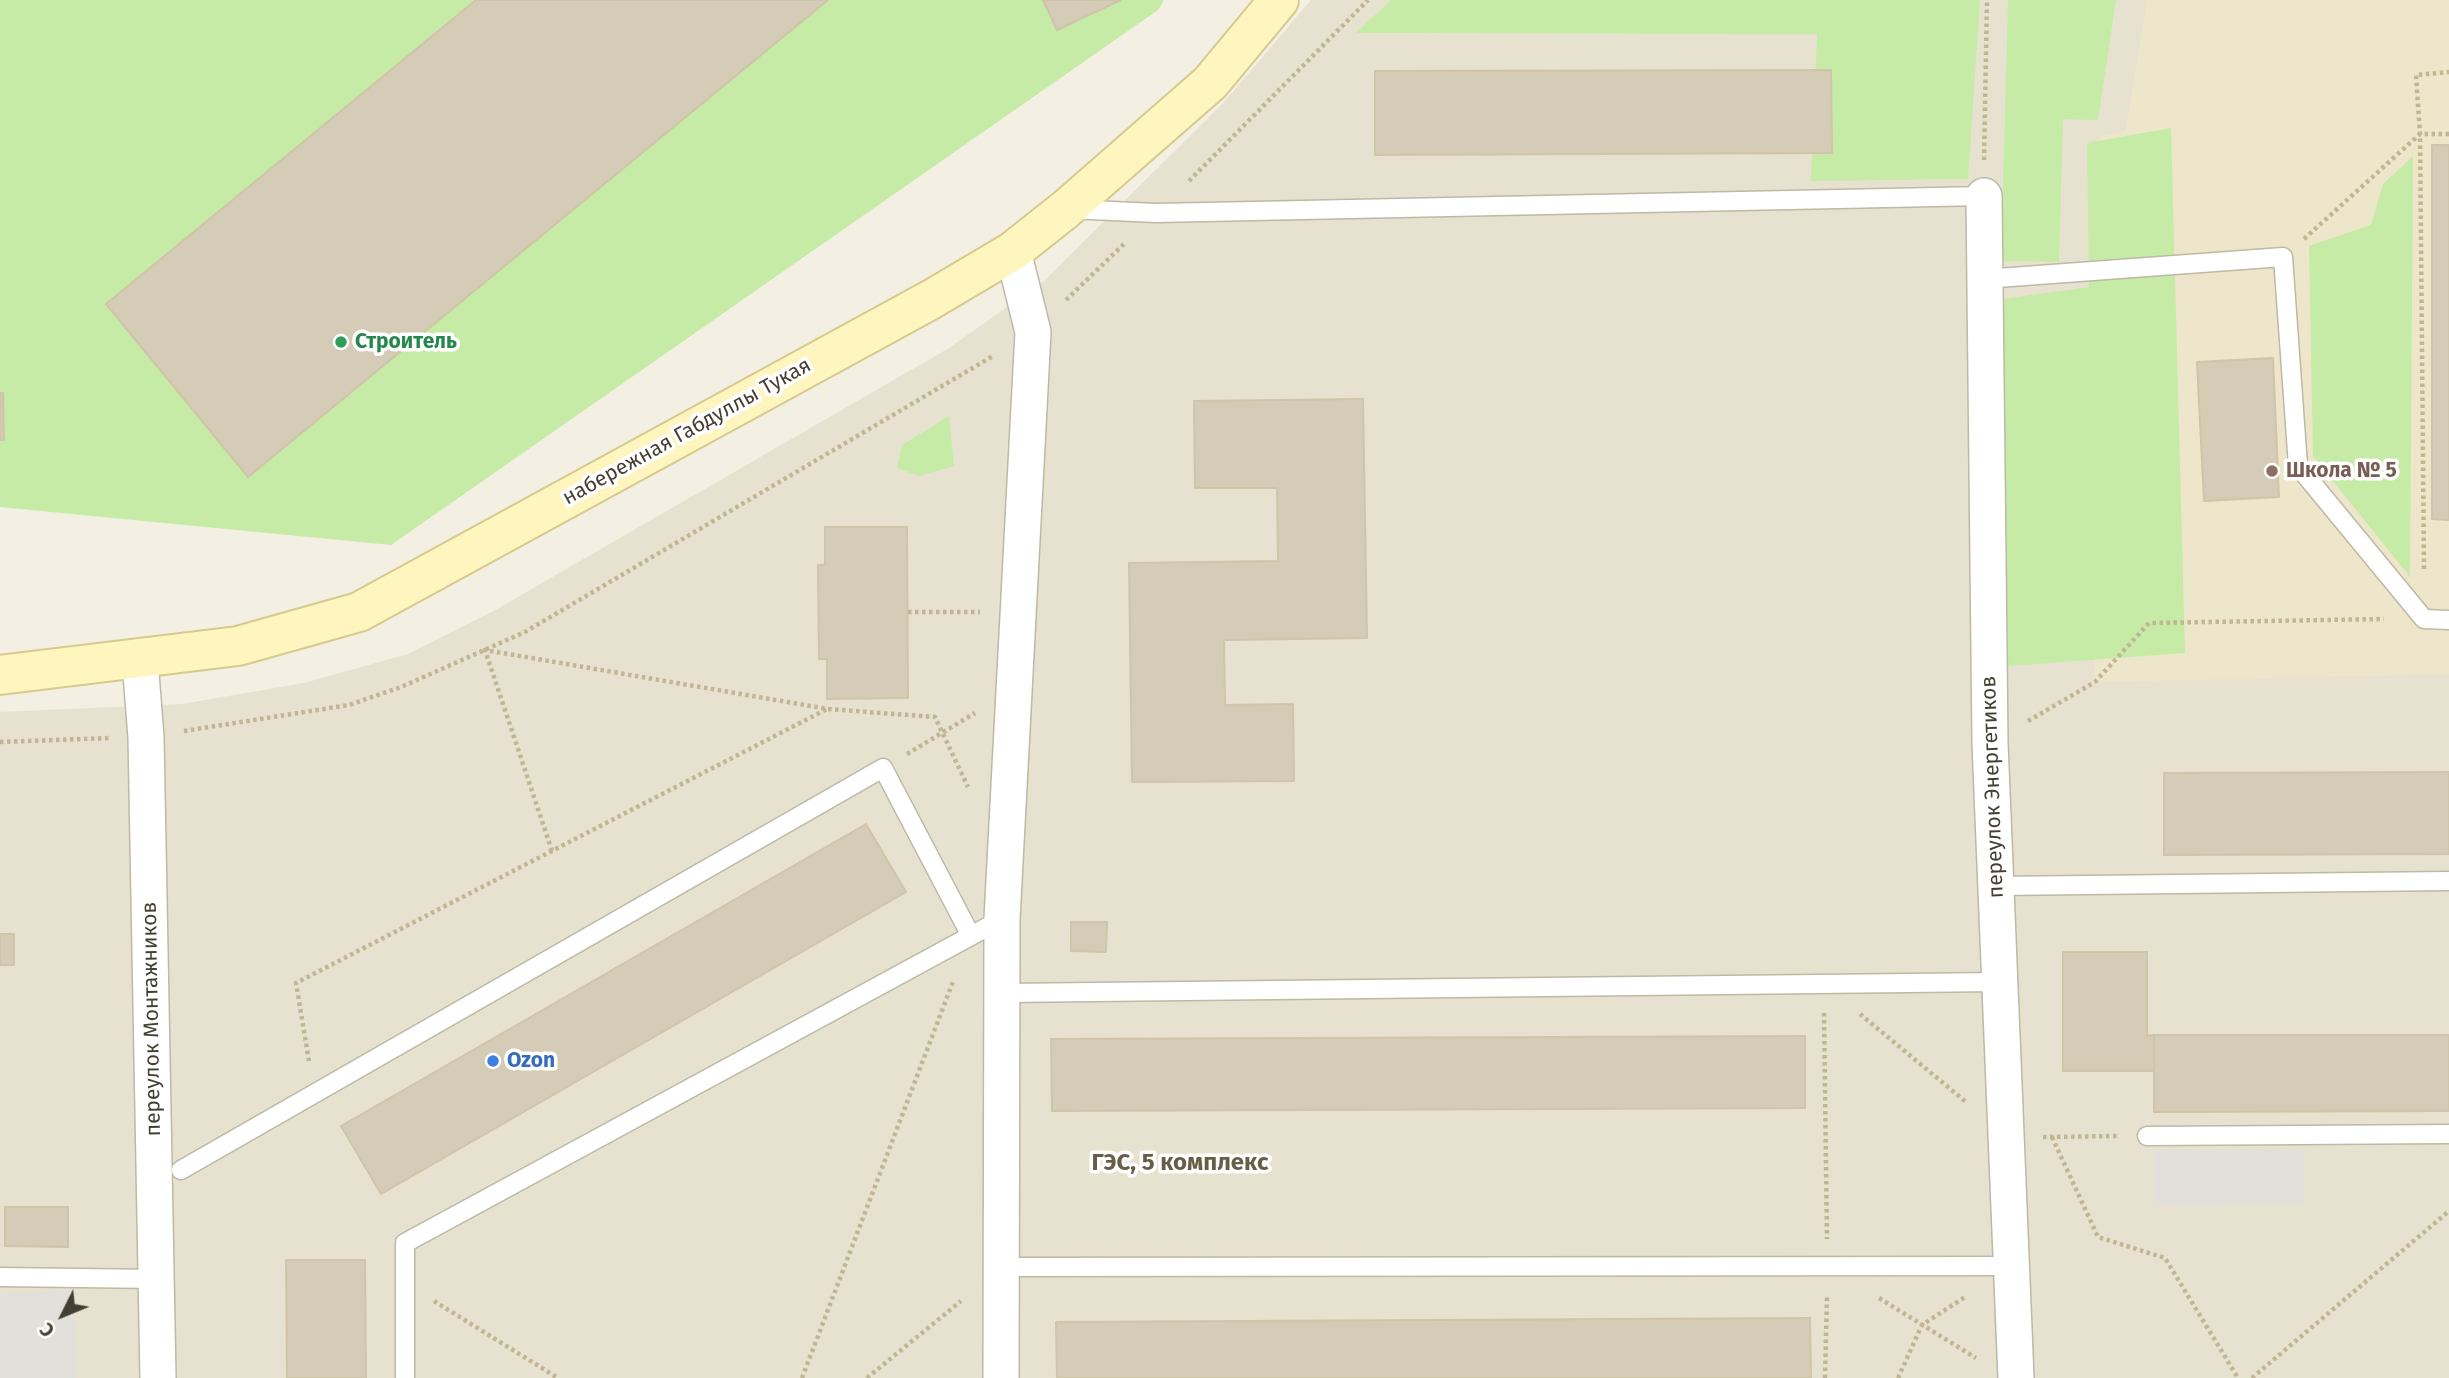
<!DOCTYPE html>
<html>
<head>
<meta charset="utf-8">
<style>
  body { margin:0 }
  #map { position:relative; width:2449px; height:1378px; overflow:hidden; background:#f3efe2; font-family:"Fira Sans",sans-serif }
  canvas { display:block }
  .north { position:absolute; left:28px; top:1280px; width:70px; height:70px; -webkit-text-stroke:5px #fff; paint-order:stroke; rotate:227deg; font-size:19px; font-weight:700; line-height:28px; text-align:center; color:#443f32 }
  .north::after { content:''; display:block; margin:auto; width:24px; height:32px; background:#443f32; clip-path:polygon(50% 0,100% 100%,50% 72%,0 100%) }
</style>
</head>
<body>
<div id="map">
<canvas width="2449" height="1378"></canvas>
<div class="north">С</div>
</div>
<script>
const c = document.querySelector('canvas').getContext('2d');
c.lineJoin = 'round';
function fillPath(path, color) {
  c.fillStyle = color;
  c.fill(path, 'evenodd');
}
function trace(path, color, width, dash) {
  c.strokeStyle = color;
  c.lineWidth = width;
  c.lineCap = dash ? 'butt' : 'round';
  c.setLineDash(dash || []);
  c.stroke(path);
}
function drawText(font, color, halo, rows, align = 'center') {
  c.font = font + ' "Fira Sans",sans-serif';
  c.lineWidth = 7;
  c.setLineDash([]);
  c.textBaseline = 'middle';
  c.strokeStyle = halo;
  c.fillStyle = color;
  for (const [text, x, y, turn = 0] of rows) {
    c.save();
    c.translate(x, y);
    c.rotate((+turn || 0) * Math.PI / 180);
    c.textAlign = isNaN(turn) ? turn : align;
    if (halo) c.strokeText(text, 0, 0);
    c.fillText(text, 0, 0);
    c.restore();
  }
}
const residential = new Path2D(`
  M 1311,0 L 2449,0 L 2449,1378 L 0,1378 L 0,712 L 182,704 L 304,683 L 408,654 L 497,609 L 949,348 L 1045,280 L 1225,101 Z`);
const education = new Path2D(`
  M 2147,0 L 2449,0 L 2449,674 L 2095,682 L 2095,269 L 2099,137 L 2126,130 Z`);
const green = new Path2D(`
  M 0,0 L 1164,0 L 1158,10 L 391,545 L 0,507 Z
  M 1391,0 L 1980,0 L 1968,179 L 1811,181 L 1817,34 L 1356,33 Z
  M 2008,0 L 2116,0 L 2098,120 L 2063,119 L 2059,262 L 2001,261 Z
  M 2171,128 L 2185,653 L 2008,666 L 2003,299 L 2089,287 L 2087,143 Z
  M 2413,156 L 2410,577 L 2313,456 L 2309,246 L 2371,225 L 2383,184 Z
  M 949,416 L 954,466 L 919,476 L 897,468 L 902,445 Z`);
const parking = new Path2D(`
  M 2303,1149 L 2303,1203 L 2154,1204 L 2154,1150 Z
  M 74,1290 L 76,1378 L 0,1378 L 0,1294 Z`);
const building = new Path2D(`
  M 476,0 L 828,0 L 248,477 L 106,304 Z
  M 1043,0 L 1121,0 L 1057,30 Z
  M 1831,70 L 1832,153 L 1375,155 L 1375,71 Z
  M 2432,145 L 2449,145 L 2449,520 L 2432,519 Z
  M 2273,358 L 2279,497 L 2204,501 L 2197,362 Z
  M 0,393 L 3,393 L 4,440 L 0,440 Z
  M 1363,399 L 1367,638 L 1224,640 L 1225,705 L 1293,704 L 1294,781 L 1132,782 L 1129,563 L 1278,561 L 1277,488 L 1195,488 L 1194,401 Z
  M 825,527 L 907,527 L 908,698 L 827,699 L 827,659 L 819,659 L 818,565 L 825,565 Z
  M 2449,772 L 2449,854 L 2164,855 L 2164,773 Z
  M 866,824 L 906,892 L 381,1194 L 341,1126 Z
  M 1071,922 L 1107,922 L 1106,952 L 1071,951 Z
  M 0,934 L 14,934 L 14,965 L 0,965 Z
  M 2063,952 L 2147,952 L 2147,1036 L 2154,1035 L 2154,1071 L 2063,1071 Z
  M 2154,1035 L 2449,1035 L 2449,1111 L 2154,1112 Z
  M 1805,1036 L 1805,1108 L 1052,1111 L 1051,1039 Z
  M 5,1207 L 68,1207 L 68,1247 L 5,1246 Z
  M 286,1260 L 365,1260 L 366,1378 L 287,1378 Z
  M 1810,1318 L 1811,1378 L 1057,1378 L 1056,1322 Z`);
const path = new Path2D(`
  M 1984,160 L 1987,0
  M 1189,181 L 1368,0
  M 2304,239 L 2420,134 L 2449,134
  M 1066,300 L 1125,243
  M 2424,569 L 2420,134 L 2416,75 L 2449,72
  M 908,612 L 980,612
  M 2028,721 L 2095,682 L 2149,623 L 2384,619
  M 184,731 L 349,705 L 401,687 L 525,632 L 993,356
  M 0,742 L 109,738
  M 907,754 L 975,713
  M 552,851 L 485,650 L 828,709 L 935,717 L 968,787
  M 1824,1013 L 1827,1239
  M 1860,1014 L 1966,1102
  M 309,1061 L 296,983 L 827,709
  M 2043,1137 L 2118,1136
  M 2052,1137 L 2098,1237 L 2165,1258 L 2238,1378
  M 1879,1298 L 1976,1358
  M 434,1301 L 558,1378
  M 802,1378 L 954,979
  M 867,1378 L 961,1301
  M 1825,1378 L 1827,1296
  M 1898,1378 L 1922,1325 L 1965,1297
  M 2252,1378 L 2449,1211`);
const lane = new Path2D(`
  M 1069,209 L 1156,213 L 1984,196
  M 1984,279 L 2283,257 L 2298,466 L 2424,619 L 2449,620
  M 1996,886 L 2449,881
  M 1004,993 L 1998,982
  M 2147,1136 L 2449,1134
  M 181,1170 L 883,768 L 971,936
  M 1003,1267 L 2013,1266
  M 0,1277 L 158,1279
  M 405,1378 L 405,1243 L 1002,919`);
const street = new Path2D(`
  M 1984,196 L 1990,743 L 2016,1378
  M 140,661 L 146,737 L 158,1378
  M 1001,1378 L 1002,919 L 1033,332 L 1013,251`);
const secondary = new Path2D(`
  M 0,675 L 238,646 L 359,612 L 932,299 L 1013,251 L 1066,209 L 1210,83 L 1279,0`);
const markers = [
  [341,342,7,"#2e9e5b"],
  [2272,471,7,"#8d6e63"],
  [493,1061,7,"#3f7fe0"]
];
const leisureNames = [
  ["Строитель",355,342]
];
const streetNames = [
  ["набережная Габдуллы Тукая",687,432,-29],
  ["переулок Энергетиков",1993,787,-92],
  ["переулок Монтажников",152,1019,-91]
];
const educationNames = [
  ["Школа № 5",2286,471]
];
const shopNames = [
  ["Ozon",507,1061]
];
const quarterNames = [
  ["ГЭС, 5 комплекс",1180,1163]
];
fillPath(residential, '#e7e2cf');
fillPath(education, '#ede6ca');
fillPath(green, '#c6eba6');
fillPath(parking, '#e2e0db');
fillPath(building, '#d4ccb6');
trace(building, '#d0c4a9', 2);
trace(lane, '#beb8a4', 21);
trace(street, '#beb8a4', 38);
trace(secondary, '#d7ca8d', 42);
trace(path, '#c2b594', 4.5, [3.5, 3.5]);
trace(lane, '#fff', 18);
trace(street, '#fff', 35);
trace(secondary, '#fff5bf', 38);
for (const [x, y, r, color] of markers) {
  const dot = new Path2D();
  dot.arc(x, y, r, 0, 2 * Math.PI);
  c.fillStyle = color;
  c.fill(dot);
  trace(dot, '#fff', 2.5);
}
drawText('bold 21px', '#27864d', '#fff', leisureNames, 'left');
drawText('21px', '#443f32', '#fff', streetNames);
drawText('bold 21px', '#785e54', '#fff', educationNames, 'left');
drawText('bold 21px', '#366cbe', '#fff', shopNames, 'left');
drawText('bold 24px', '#685e48', '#fff', quarterNames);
</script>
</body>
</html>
